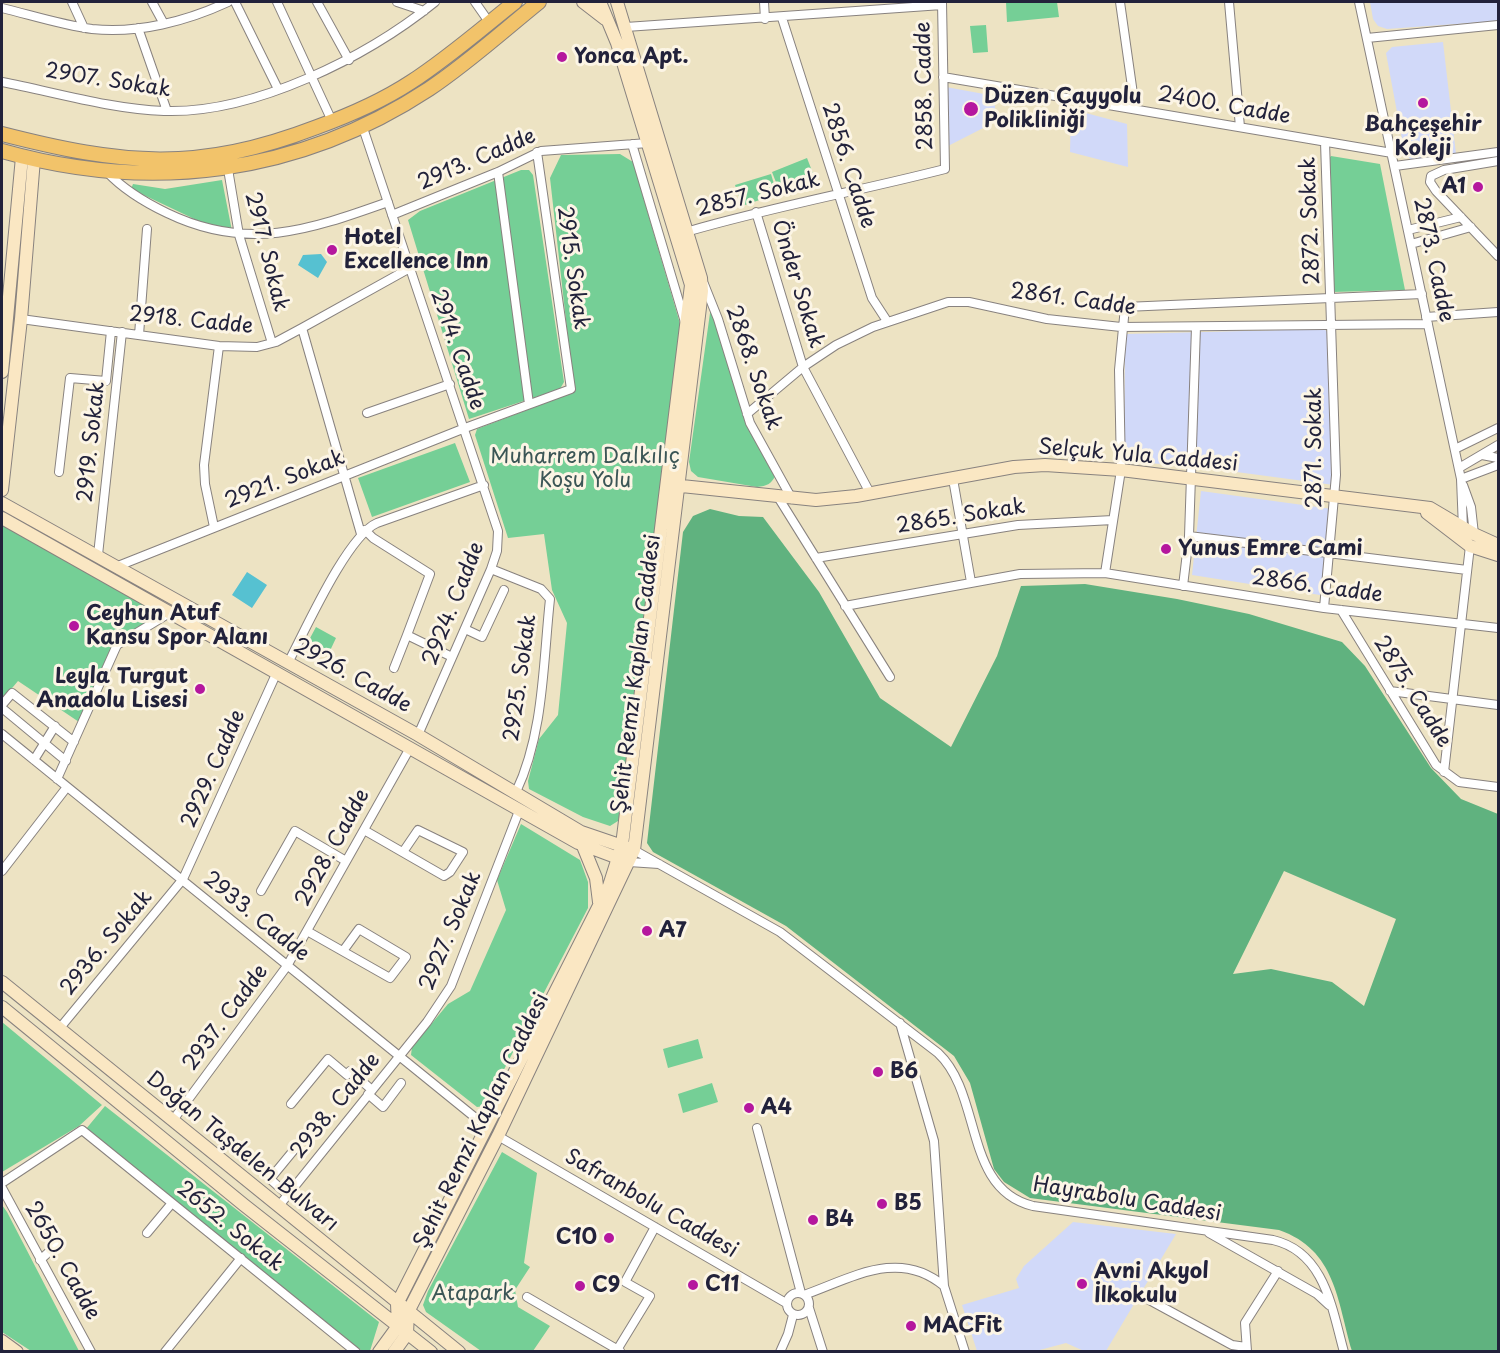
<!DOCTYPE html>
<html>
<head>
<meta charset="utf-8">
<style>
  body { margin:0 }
  #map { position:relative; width:1500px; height:1353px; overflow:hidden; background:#ede3c3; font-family:"Playpen Sans",sans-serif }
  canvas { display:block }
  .frame { position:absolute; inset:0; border:3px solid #22223b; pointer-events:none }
</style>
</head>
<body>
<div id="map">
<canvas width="1500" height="1353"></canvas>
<div class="frame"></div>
</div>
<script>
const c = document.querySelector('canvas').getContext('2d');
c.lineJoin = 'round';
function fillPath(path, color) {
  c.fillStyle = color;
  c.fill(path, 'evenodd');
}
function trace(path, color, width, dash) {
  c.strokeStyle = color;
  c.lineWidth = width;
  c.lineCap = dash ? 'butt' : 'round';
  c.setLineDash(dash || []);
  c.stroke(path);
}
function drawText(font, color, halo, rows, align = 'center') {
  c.font = font + ' "Playpen Sans",sans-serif';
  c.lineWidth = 6;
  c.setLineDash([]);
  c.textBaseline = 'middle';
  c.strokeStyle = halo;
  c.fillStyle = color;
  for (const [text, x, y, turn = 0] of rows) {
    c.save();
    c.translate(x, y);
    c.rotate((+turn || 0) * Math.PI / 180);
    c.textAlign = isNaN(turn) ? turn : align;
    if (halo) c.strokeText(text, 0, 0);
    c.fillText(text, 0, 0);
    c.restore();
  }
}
const built = new Path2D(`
  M 1370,2 L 1498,2 L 1498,21 L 1387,29 L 1378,26 L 1373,19 Z
  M 1443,42 L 1456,154 L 1413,161 L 1405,155 L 1386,53 L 1392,47 Z
  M 946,87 L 995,96 L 995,122 L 948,146 Z
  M 1071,109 L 1127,124 L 1128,167 L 1070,152 Z
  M 1324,329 L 1332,336 L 1334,485 L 1199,467 L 1124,461 L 1125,334 Z
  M 1201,491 L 1332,509 L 1320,595 L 1192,575 Z
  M 1073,1222 L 1176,1234 L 1142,1291 L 1137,1294 L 1137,1299 L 1106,1351 L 1084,1351 L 1066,1343 L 1036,1351 L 977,1351 L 962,1305 L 1019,1288 L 1016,1279 L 1024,1266 Z`);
const green = new Path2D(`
  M 1006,2 L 1057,2 L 1059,17 L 1007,22 Z
  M 986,25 L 988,52 L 973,53 L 970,26 Z
  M 620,154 L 633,162 L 681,327 L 622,806 L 618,821 L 610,826 L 583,817 L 529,789 L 528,781 L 539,739 L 558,715 L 567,623 L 552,590 L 544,534 L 508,538 L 475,435 L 477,429 L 574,392 L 550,178 L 561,155 Z
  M 1331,156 L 1380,164 L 1405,290 L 1333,292 L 1326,162 Z
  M 807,158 L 814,176 L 779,190 L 772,172 Z
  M 521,170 L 529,170 L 533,175 L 564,382 L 560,389 L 469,419 L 408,220 L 420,211 Z
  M 771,174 L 777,194 L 742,206 L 735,185 Z
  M 222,180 L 232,231 L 209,226 L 131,189 L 133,184 L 165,189 Z
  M 711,306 L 747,423 L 776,474 C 772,484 767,486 757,487 L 698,477 L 691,471 L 689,462 Z
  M 455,443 L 470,482 L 372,517 L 358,478 Z
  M 2,518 L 171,612 L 122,640 L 82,724 L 18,681 L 2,700 Z
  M 316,627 L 336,638 L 328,655 L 314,647 L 315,644 L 309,640 Z
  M 521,824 L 580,860 L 588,882 L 588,908 L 485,1106 L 477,1107 L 411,1055 L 412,1047 L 448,1004 L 470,991 L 506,910 L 497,880 Z
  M 2,1022 L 102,1105 L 79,1126 L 2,1172 Z
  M 698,1039 L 703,1058 L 668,1068 L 663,1049 Z
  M 712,1083 L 718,1102 L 683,1113 L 678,1094 Z
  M 105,1106 L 379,1322 L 370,1351 L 362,1351 L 86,1129 Z
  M 502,1152 L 537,1173 L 524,1263 L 530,1267 L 515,1290 L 518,1307 L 550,1326 L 533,1351 L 481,1351 L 426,1312 L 423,1305 L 428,1291 Z
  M 2,1205 L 7,1212 L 79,1351 L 31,1351 L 2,1332 Z`);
const forest = new Path2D(`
  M 710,509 L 739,516 L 763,517 L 819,592 L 880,698 L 951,747 L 997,656 L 1021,586 L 1085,584 L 1177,599 L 1249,614 L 1342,642 L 1365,666 L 1431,768 L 1461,799 L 1498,814 L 1498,1351 L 1352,1351 C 1337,1300 1336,1250 1279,1230 L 1030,1198 L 1004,1182 L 994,1169 L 970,1083 L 954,1056 L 786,926 L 653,852 L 647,843 L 683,532 L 693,516 ZM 1284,871 L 1396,919 L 1364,1006 L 1332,982 L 1271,969 L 1233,974 Z`);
const water = new Path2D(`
  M 321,254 L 327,262 L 318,278 L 298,265 L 303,255 Z
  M 247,572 L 267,585 L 252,608 L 232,595 Z`);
const street = new Path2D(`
  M 72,2 L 84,28
  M 152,2 L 164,24
  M 235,2 L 278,89
  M 277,2 L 332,121
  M 317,2 L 349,60
  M 397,2 L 424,11
  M 475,2 L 489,22
  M 764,2 L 765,19
  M 1120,2 L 1135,108
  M 1229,2 L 1240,127
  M 1359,2 L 1461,479 L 1463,528
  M 2,8 C 31,15 62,25 92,29 C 138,34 187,21 228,2
  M 782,18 L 872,298 L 887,321
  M 626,27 L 942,5
  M 138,28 L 167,111
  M 1367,38 L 1498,25
  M 943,77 L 1392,153
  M 2,82 C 54,92 110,109 164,111 C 254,114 367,57 435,2
  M 362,125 L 498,531 L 497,551 L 491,569 L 418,735
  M 632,144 L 685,322
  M 1498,161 L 1444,170 L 1431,176 L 1430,182 L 1436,191 L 1498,256
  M 1395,166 L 1498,152
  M 228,169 L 239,235 L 272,343
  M 107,172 C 124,190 144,202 167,213 C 248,252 309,230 388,202
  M 498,172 L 529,404
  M 756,212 L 803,367 L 870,493
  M 392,215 L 498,172 L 541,151 L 648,143
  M 1408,230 L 1461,217
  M 686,232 C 771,207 859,191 945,169 L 942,2
  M 1411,244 L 1471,227
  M 704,284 L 718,319 L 750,423 L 792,499
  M 1426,317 L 1498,312
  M 21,319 L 219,346 L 257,347 L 276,342 L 302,328 L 410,268
  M 302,328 L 361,534
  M 139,335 L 147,229
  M 367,413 L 450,384
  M 747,414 L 803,367 L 836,345 L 873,327 L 948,302 L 969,302 L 1047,319 L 1121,327 L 1428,324
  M 1455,449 L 1498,428
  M 1482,455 L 1498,458
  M 1459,468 L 1498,445
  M 59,472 L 70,378 L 106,381 L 111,331
  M 953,479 L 971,582
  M 1461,479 L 1498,465
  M 1463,485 L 1471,507 L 1474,534
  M 778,497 L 890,677
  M 214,527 L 205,484 L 204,465 L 219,346
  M 365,530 L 373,538 L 430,574 L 407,635 L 452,657
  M 1189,536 L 1467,570
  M 98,555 L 122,332
  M 816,558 L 1018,525 L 1113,520
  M 118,566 L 465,428 L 571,389 L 537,152
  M 491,569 L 541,589 L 550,599 C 543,663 544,733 516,792
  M 1105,573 L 1121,470 L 1119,370 L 1125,307 L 1422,294
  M 1183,586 L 1189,536 L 1196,327
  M 845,606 L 1020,574 L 1105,573 L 1324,608 L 1498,628
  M 1324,608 L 1336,475 L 1325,142
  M 1341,610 L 1436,765 L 1459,782 L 1498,787
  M 465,629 L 482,637 L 504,590
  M 288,663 C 305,631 347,536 377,523 L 484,485
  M 394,668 L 407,635
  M 1390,691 L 1498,705
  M 2,705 L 12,693 L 74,742
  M 2,708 L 66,761
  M 2,734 L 488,1128
  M 34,760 L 55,726
  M 1444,772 L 1470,546
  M 57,779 L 117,645 L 171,612
  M 364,830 L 444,876 L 450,872 L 463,852 L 418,830 L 403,852
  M 634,850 L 780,932 L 938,1053 C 983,1095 963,1189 1033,1206 L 1273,1240 C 1325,1252 1332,1309 1344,1352
  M 629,862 L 659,864
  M 2,871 L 67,787
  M 261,891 L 295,831 L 346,861
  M 307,931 L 390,978 L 406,957 L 359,929 L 343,951
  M 900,1023 L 934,1141 L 944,1286
  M 59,1029 L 183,879 L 277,672
  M 368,1094 L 383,1107 L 401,1083
  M 291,1104 L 328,1059 L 347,1075 L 350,1071 L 372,1090
  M 173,1120 L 287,966 L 410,748
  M 757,1128 L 801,1293
  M 498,1136 L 786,1303
  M 2,1183 L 82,1130 L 356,1352
  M 2,1188 L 91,1352
  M 288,1195 L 270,1179 L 298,1145
  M 278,1207 L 427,1022 L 451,986 L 519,811
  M 147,1233 L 172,1203
  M 1209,1233 L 1317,1294 L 1329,1305
  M 40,1260 L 60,1242
  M787 1304a11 11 0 1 1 22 0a11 11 0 1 1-22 0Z
  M 804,1295 C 852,1278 899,1248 944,1286 L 965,1352
  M 1142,1296 L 1232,1345 L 1246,1347
  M 527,1297 L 620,1351
  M 809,1308 L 823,1352
  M 617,1350 L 650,1296 L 625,1282 L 655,1227
  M 1247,1351 L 1245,1323 L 1278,1271
  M 165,1352 L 241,1258
  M 780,1352 L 788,1334 L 793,1315`);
const secondary = new Path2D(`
  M 583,2 L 605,19
  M 2,372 L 22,157
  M 672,485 L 816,500 L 856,496 L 1014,467 L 1045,465 L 1121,470 L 1430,508 L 1474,534 L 1498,545
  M 2,490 L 21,319 L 34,159
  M 2,503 L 418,735 L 581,832 L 628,848
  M 1427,513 L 1470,546 L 1498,555
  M 2,518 L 578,843 L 626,861
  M 583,846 L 596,878 L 599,902
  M 2,982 L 459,1352
  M 2,1007 L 244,1205 L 431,1352
  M 407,1334 L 408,1312 L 498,1136 L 634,850 L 702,291 L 701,278 L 617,2
  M 2,1341 L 17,1352
  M 379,1352 L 398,1326 L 397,1304 L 609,886 L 622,845 L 691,285 L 617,43 L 600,2
  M 394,1352 L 407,1334`);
const primary = new Path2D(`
  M 2,134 C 123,165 197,173 317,127 C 350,115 382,101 411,82 C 448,58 481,29 515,2
  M 2,151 C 150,193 298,175 429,89 C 468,63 503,31 539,2`);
const markers = [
  [562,57,6,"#b5179e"],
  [1423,103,6,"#b5179e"],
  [971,109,8,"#b5179e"],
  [1478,187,6,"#b5179e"],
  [332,250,6,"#b5179e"],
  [1166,549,6,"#b5179e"],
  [74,626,6,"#b5179e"],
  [200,689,6,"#b5179e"],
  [647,931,6,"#b5179e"],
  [878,1072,6,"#b5179e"],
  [749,1108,6,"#b5179e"],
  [882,1204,6,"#b5179e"],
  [813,1220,6,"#b5179e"],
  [609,1238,6,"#b5179e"],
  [1082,1284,6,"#b5179e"],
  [693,1285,6,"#b5179e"],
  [580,1286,6,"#b5179e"],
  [911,1326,6,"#b5179e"]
];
const poiNames = [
  ["Yonca Apt.",574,57],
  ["Düzen Çayyolu",984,97],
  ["Polikliniği",984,121],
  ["Bahçeşehir",1423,125,"center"],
  ["Koleji",1423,149,"center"],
  ["A1",1466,187,"right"],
  ["Hotel",344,238],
  ["Excellence Inn",344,262],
  ["Yunus Emre Cami",1178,549],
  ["Ceyhun Atuf",86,614],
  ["Kansu Spor Alanı",86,638],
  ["Leyla Turgut",188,677,"right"],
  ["Anadolu Lisesi",188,701,"right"],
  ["A7",659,931],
  ["B6",890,1072],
  ["A4",761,1108],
  ["B5",894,1204],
  ["B4",825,1220],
  ["C10",597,1238,"right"],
  ["Avni Akyol",1094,1272],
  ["İlkokulu",1094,1296],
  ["C11",705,1285],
  ["C9",592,1286],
  ["MACFit",923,1326]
];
const streetNames = [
  ["2907. Sokak",108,81,9],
  ["2858. Cadde",925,86,-91],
  ["2400. Cadde",1224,106,10],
  ["2913. Cadde",477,160,-23],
  ["2856. Cadde",848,166,72],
  ["2857. Sokak",758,195,-14],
  ["2872. Sokak",1311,221,-92],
  ["2917. Sokak",266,252,76],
  ["2873. Cadde",1433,260,78],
  ["2915. Sokak",572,268,82],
  ["Önder Sokak",797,284,73],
  ["2861. Cadde",1073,300,8],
  ["2918. Cadde",191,321,6],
  ["2914. Cadde",457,350,71],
  ["2868. Sokak",753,368,71],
  ["2919. Sokak",92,442,-84],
  ["2871. Sokak",1315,448,-90],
  ["Selçuk Yula Caddesi",1138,456,5],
  ["2921. Sokak",285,480,-21],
  ["2865. Sokak",961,517,-9],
  ["2866. Cadde",1317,587,8],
  ["2924. Cadde",454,604,-68],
  ["Şehit Remzi Kaplan Caddesi",637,674,-83],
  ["2926. Cadde",352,676,29],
  ["2925. Sokak",521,678,-82],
  ["2875. Cadde",1412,692,58],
  ["2929. Cadde",214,769,-66],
  ["2928. Cadde",333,848,-61],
  ["2933. Cadde",256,917,39],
  ["2927. Sokak",451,931,-67],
  ["2936. Sokak",107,943,-50],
  ["2937. Cadde",226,1018,-53],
  ["2938. Cadde",336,1106,-51],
  ["Şehit Remzi Kaplan Caddesi",482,1121,-64],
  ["Doğan Taşdelen Bulvarı",242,1152,39],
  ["Hayrabolu Caddesi",1127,1200,9],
  ["Safranbolu Caddesi",651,1204,30],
  ["2652. Sokak",230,1227,39],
  ["2650. Cadde",62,1261,61]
];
const parkNames = [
  ["Muharrem Dalkılıç",585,457],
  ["Koşu Yolu",585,481],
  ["Atapark",473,1294]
];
fillPath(built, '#d1d9f9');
fillPath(green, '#75cf96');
fillPath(forest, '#60b27f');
fillPath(water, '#56c1d1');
trace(street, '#88827f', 10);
trace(secondary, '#88827f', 14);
trace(primary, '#88827f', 16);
trace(street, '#fff', 8);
trace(secondary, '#fae7c3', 12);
trace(primary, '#f2c36a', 14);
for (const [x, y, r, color] of markers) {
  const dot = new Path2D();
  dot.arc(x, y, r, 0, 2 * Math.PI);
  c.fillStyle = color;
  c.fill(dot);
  trace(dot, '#fcf5e5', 2);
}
drawText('bold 21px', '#22223b', '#fcf5e5', poiNames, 'left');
drawText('21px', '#22223b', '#fcf5e5', streetNames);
drawText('21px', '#3b5656', '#fcf5e5', parkNames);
</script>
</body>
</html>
